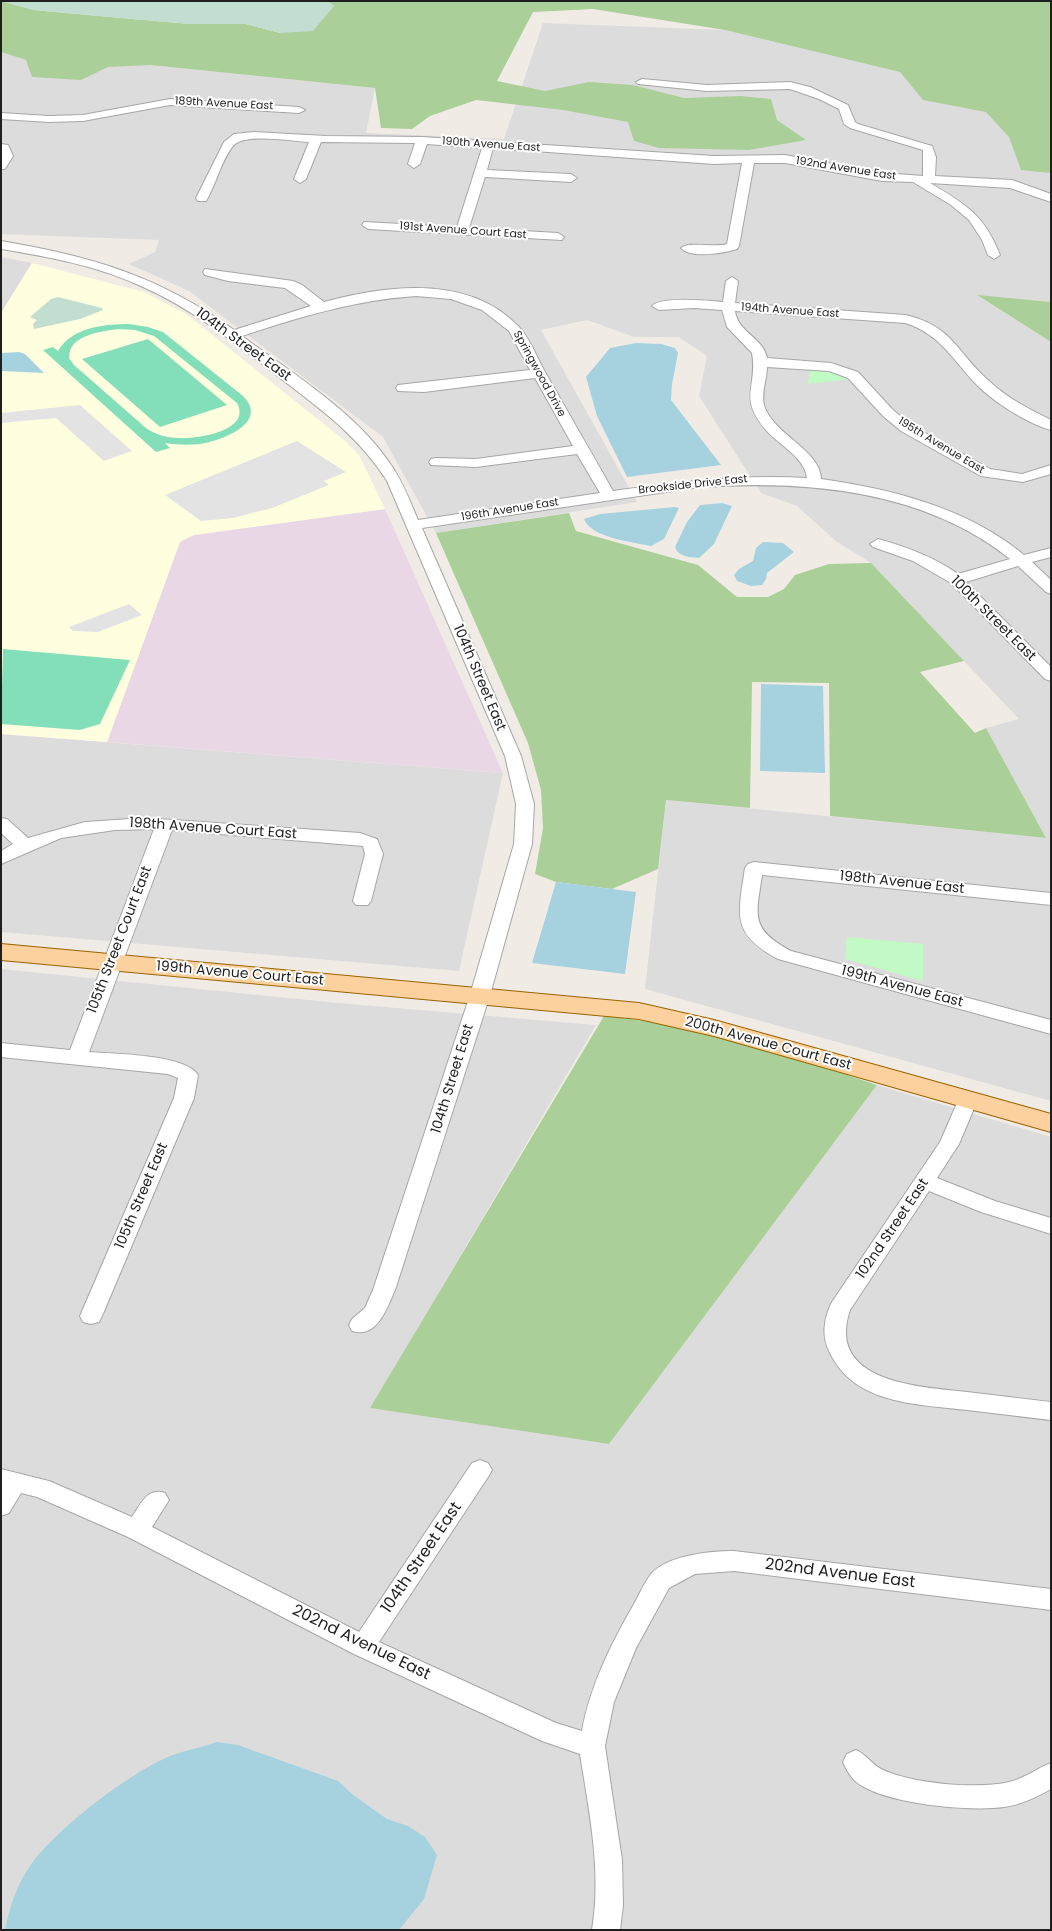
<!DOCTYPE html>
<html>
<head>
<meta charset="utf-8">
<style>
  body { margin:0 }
  #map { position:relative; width:1052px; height:1931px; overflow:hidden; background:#f0ece5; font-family:Poppins,sans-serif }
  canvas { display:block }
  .frame { position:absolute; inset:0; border:2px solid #1f1f1f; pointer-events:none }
</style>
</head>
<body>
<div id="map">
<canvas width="1052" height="1931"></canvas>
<div class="frame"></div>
</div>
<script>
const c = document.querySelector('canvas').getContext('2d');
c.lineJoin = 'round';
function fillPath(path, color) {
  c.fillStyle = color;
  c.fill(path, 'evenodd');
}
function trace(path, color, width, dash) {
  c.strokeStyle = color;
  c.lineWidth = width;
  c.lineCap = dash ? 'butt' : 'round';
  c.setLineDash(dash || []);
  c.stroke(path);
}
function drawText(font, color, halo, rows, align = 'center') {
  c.font = font + ' Poppins,sans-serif';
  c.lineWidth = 4;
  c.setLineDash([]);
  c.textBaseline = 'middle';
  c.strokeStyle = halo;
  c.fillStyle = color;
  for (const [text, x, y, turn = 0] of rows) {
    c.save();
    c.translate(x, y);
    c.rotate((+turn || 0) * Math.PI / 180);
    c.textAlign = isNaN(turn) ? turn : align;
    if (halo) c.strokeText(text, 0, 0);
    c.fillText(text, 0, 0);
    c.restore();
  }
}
const residential = new Path2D(`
  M 543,23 L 725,30 L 1051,108 L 1051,302 L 978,296 L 1051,342 L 1051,1101 L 645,989 L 666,800 L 1046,838 L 986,728 L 1019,719 L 871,563 L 837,542 L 797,506 L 761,493 L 699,396 L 707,356 L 679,337 L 634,337 L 587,320 L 541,330 L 637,502 L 436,533 L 383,437 L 189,291 L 129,264 L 155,252 L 159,240 L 1,234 L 1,52 L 26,60 L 150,65 L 375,88 L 366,133 L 504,139 Z
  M 1,257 L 32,263 L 1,313 Z
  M 1,734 L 503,773 L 459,971 L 1,932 Z
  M 1,969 L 338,1003 L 596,1025 L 371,1408 L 609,1444 L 877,1085 L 1051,1137 L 1051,1930 L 1,1930 Z`);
const industrial = new Path2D(`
  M 385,509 L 503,773 L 107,742 L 180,542 L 193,535 Z`);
const education = new Path2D(`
  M 32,263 L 144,292 L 186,314 L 345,441 L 359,455 L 385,509 L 194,535 L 180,542 L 107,742 L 1,734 L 1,313 Z`);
const forest = new Path2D(`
  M 1,1 L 34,10 L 132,19 L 191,24 L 246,24 L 280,33 L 334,6 L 327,1 L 1051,1 L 1051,173 L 1021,170 L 1009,137 L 986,112 L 923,100 L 900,72 L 725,30 L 593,9 L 533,12 L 497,81 L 545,91 L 589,82 L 633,85 L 684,98 L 741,96 L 771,99 L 777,120 L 806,140 L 749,150 L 659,148 L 634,141 L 628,122 L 563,110 L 476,100 L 430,116 L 412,129 L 381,128 L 375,88 L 150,65 L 108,67 L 81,80 L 32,77 L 26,60 L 1,52 Z
  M 977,295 L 1051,302 L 1051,342 Z
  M 569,513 L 576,531 L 698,565 L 737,597 L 768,597 L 784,589 L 795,575 L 829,564 L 871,563 L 964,661 L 920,672 L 975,733 L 986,728 L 1046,838 L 830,816 L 829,683 L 752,682 L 750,808 L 666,800 L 658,869 L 612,889 L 556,882 L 535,874 L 543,828 L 541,790 L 528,743 L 436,533 Z
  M 604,1016 C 697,1025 789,1055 877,1085 L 609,1444 L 370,1408 Z`);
const wetland = new Path2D(`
  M 1,1 L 327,1 L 334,6 L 313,31 L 280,33 L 246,24 L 191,24 L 132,19 L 34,10 Z
  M 58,297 L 102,308 L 103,310 L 80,319 L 34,329 L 33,324 L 37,320 L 30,317 L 51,299 Z`);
const park = new Path2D(`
  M 810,369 L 834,372 L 851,379 L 808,384 Z
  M 847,937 L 923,944 L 923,981 L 845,959 Z`);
const pitch = new Path2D(`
  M 129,324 L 148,327 L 163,332 L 243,396 C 270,423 221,441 200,444 C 189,445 177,445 165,443 L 170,448 L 156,452 L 43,350 L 53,347 L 58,351 C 72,327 105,324 129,324 ZM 119,329 L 135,330 L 154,336 L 237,403 C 252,431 197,439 180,438 C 168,438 156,435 146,428 L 74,365 L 69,358 C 68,335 102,331 119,329 Z
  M 148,339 L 227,405 L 160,427 L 82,359 Z
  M 3,649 L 130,660 L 100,724 L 80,730 L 1,724 Z`);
const parking = new Path2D(`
  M 80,405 L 132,451 L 104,461 L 56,418 L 1,423 L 1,413 Z
  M 297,441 L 346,472 L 324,481 L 329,485 L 272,508 L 233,518 L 201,521 L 165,495 Z
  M 129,604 L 142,615 L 98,632 L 73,631 L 69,627 Z`);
const water = new Path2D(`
  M 636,343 L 661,344 L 675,348 L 678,353 L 672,384 L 671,400 L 721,465 L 627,477 L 597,416 L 586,377 L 610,348 Z
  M 19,352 L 25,354 L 44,373 L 1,371 L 1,353 Z
  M 722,503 L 732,506 L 714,544 L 699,558 C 690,557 678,557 675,547 L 687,522 L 700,505 Z
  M 675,507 L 679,508 L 664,539 L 651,546 C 633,542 591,538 584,519 L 600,514 Z
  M 763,542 L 783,543 L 794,552 L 767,573 L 766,579 L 762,585 L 751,586 L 737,581 L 734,575 L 739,569 L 753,561 L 756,548 Z
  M 761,684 L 823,686 L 825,773 L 760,771 Z
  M 556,882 L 636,892 L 625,974 L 532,963 Z
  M 217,1742 L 238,1745 L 338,1781 L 353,1795 L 387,1819 L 408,1826 L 425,1837 L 437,1855 L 424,1899 L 399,1930 L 5,1930 C 10,1907 16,1886 30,1866 C 56,1829 131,1771 173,1755 C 187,1750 203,1747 217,1742 Z`);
const minor = new Path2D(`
  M 642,79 L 707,85 L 790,82 L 810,87 L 848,105 L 855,122 L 858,124 L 932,146 L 936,157 L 935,176 L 1012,180 L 1051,194 L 1051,202 L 1010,188 L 930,183 C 966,204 985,216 1000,255 L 994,259 L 988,255 L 982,240 L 969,220 L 951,205 L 913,182 L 882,181 L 785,163 L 754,163 L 739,246 L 737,249 C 724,253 691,259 681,248 C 688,241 714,248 727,244 L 742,163 L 714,164 L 493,148 L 487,170 L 571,174 L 577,178 L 571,182 L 485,177 L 469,228 L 558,233 L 564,237 L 562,240 L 368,229 L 362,225 L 364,222 L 457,227 L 482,148 L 427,144 L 420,164 L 414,168 L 408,164 L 415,143 L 321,142 L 306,179 L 300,183 L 294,179 L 309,142 C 292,141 245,133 234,145 C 222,158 216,185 206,201 L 198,201 L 196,198 L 224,142 L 234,134 L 254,132 L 326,136 L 422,137 L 714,156 L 785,155 L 882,173 L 923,176 L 923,150 L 850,128 L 844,124 L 839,109 L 819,99 L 790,89 L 707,91 L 638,84 L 636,82 Z
  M 170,99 L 299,107 L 305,110 L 299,113 L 170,105 L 83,121 L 49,122 L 1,119 L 1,113 L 49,116 L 83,115 Z
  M 1,144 L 8,145 L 13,156 L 5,169 L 1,169 Z
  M 1,241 C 91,256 159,276 234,330 L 311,306 L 285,288 L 228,281 L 205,275 L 203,272 L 205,269 L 293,281 L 302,285 L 324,302 C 386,285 468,274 518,326 C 530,338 537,358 545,372 C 568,412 591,452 613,491 C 678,482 741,474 807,478 C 805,457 777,444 765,429 C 738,396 758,387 752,353 L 727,327 L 722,310 L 694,308 L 659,310 L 652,306 C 661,296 709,301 723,302 L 726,281 L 732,277 L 738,281 L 735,303 L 906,315 C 954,327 956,352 989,381 C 1007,398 1029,409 1051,420 L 1051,430 C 1028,424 992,401 976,384 C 953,360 939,333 905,323 L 735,311 C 738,333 763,337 767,358 L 831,363 L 858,372 L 893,410 L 911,425 L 990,469 L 1022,474 L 1051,465 L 1051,474 L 1023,482 L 981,476 L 901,431 L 883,416 L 848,378 L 829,371 L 767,367 C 767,379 761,392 764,405 C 772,434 821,450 821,479 C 892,489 968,508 1024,555 L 1051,548 L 1051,557 L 1032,562 L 1051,580 L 1051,594 L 1046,592 L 1018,566 L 966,582 L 1051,667 L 1051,681 L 1045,679 L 951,583 L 913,561 L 873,547 L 870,544 L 878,539 C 907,547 934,557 958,574 L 1010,559 C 924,490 806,480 700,487 L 422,528 L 521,756 L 534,804 L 532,844 L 490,995 L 395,1290 C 387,1308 377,1339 352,1331 L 349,1325 L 352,1319 L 365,1308 L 373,1290 L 470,995 L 514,844 L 516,804 L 505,756 L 387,481 C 361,439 323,411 284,381 C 240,347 195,310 143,287 C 98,266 50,257 1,249 ZM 416,296 L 451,299 L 482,310 L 509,331 L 530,370 L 398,385 L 396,388 L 398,391 L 424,392 L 535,378 L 573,446 L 476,459 L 436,458 L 431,459 L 429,462 L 431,465 L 476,467 L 577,454 L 600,493 L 418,520 C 410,501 403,482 391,465 C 357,413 292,373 242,336 C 300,317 355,300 416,296 Z
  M 1,818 L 7,819 L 28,838 L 85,822 L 145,818 L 360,833 L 377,839 L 383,854 L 371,901 L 368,905 L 356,905 L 353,901 L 365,854 L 363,846 L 172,830 L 89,1052 C 113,1054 185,1054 198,1075 L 194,1098 L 102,1316 L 99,1322 L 91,1324 L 83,1322 L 80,1316 L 174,1098 L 178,1078 L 168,1074 L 1,1057 L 1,1043 L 70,1050 L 154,829 L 115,830 L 61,838 L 1,864 L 1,851 L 13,844 L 1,833 Z
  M 754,862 L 1051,893 L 1051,905 L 762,875 C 756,916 750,929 791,951 L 1051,1020 L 1051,1034 L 778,959 C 731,934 738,915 745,868 L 748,864 Z
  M 968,1092 L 975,1094 L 978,1099 L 959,1144 L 937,1178 L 995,1201 L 1051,1218 L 1051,1234 L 981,1212 L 929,1191 L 850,1310 C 825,1383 921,1387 967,1392 C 995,1395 1023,1399 1051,1402 L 1051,1420 C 1023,1417 995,1413 967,1410 C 918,1404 855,1405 830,1353 C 821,1336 824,1318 832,1302 L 940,1142 L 961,1094 Z
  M 480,1460 L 488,1463 L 492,1470 L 488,1477 L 379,1642 L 556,1723 L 582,1731 C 590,1686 611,1644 634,1604 C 639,1595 644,1583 651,1574 C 668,1555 710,1551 734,1551 L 1051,1589 L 1051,1610 L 734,1571 L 695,1574 L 669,1588 L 636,1648 L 614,1702 L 605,1746 L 622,1860 L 623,1905 L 620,1930 L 592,1930 C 602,1871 589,1812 580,1754 L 542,1741 L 354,1654 L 128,1537 L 37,1497 L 21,1493 L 9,1513 L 1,1516 L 1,1469 L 49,1481 L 132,1517 C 141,1504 147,1487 165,1493 L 169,1500 L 152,1527 L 359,1632 L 472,1463 Z
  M 856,1750 C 867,1755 872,1765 883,1770 C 914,1784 981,1790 1013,1781 C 1026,1777 1038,1768 1051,1763 L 1051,1789 C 1037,1797 1020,1805 1004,1807 C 970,1812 882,1804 855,1781 C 850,1776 846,1769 843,1762 L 847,1754 Z`);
const major = new Path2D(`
  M 1,944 L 639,1003 L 714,1020 L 1051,1114 L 1051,1132 L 714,1036 L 639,1019 L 1,960 Z`);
const farStreetnames = [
  ["189th Avenue East",224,104,3],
  ["190th Avenue East",491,145,4],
  ["192nd Avenue East",846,169,9],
  ["191st Avenue Court East",463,231,4],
  ["194th Avenue East",790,311,4],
  ["Springwood Drive",539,374,61],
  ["195th Avenue East",941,446,31],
  ["Brookside Drive East",693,485,-6],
  ["196th Avenue East",510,510,-9]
];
const streetNames = [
  ["104th Street East",243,345,36],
  ["100th Street East",993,619,45],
  ["104th Street East",479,678,67],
  ["198th Avenue Court East",213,829,4],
  ["198th Avenue East",902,883,6],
  ["105th Street Court East",120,940,-69],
  ["199th Avenue Court East",240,974,5],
  ["199th Avenue East",902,987,15],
  ["200th Avenue Court East",768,1044,15],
  ["104th Street East",453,1079,-73],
  ["105th Street East",142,1196,-67],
  ["102nd Street East",893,1229,-56]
];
const nearStreetnames = [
  ["104th Street East",422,1558,-56],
  ["202nd Avenue East",840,1574,7],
  ["202nd Avenue East",361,1643,26]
];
fillPath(residential, '#dddcdc');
fillPath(industrial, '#e9d7e6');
fillPath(education, '#fffedf');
fillPath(forest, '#abcf99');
fillPath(wetland, '#c2ded0');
fillPath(park, '#c2fac5');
fillPath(pitch, '#83dfb9');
fillPath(parking, '#e3e3e3');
fillPath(water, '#a5d2de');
trace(minor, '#a6a6a6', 2);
trace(major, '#9a6300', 2);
fillPath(minor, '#fff');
fillPath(major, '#fcd19d');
drawText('11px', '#1f1f1f', '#fff', farStreetnames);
drawText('14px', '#1f1f1f', '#fff', streetNames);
drawText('16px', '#1f1f1f', '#fff', nearStreetnames);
</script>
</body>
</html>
